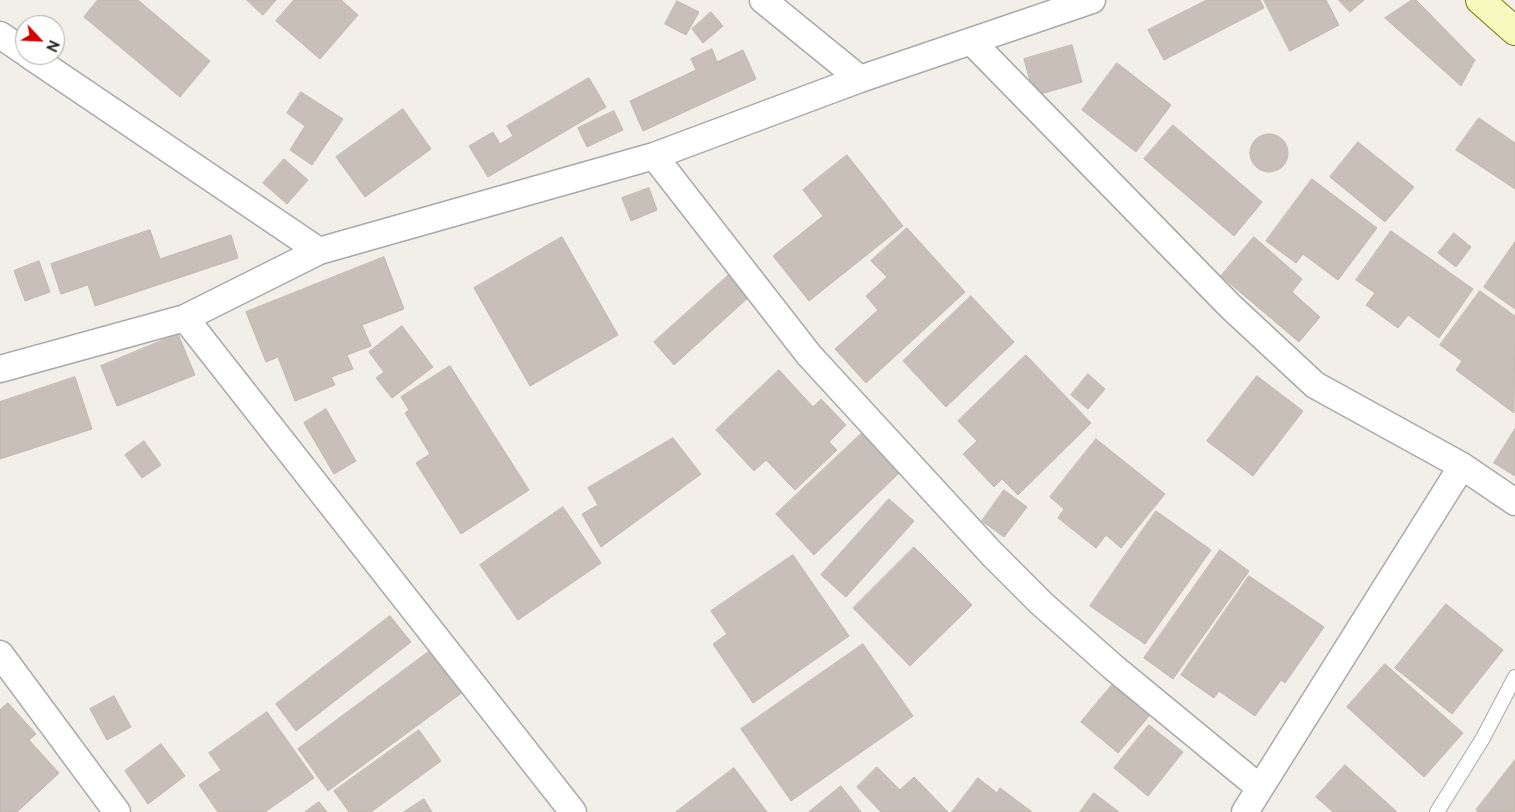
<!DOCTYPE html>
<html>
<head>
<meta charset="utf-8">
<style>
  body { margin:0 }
  #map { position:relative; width:1515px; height:812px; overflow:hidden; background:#f2efe9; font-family:Raleway,sans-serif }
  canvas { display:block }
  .north { position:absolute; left:15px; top:15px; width:50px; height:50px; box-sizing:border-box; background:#fff; border:1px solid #a7a7a7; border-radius:50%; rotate:115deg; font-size:14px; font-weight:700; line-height:20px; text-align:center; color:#222 }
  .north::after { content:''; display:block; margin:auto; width:18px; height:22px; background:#d40000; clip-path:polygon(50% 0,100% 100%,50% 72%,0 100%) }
</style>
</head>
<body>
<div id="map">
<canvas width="1515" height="812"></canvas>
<div class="north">N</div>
</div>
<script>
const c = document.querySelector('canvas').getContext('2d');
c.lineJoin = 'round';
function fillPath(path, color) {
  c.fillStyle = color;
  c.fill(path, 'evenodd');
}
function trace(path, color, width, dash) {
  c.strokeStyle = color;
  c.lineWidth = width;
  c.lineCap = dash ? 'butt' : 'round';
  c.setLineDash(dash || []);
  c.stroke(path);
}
const building = new Path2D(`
  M 98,0 L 138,0 L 210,61 L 180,97 L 84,17 Z
  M 247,0 L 276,0 L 263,15 Z
  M 294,0 L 341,0 L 358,15 L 320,59 L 276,21 Z
  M 1207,0 L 1260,0 L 1264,8 L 1164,60 L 1148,30 Z
  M 1264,0 L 1326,0 L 1339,25 L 1290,51 Z
  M 1339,0 L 1364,0 L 1350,12 Z
  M 1412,0 L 1416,0 L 1475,60 L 1461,86 L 1385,18 Z
  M 677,1 L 699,12 L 686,35 L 665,24 Z
  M 711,12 L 723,26 L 703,43 L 692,29 Z
  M 1072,45 L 1082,82 L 1034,96 L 1024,59 Z
  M 712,49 L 717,62 L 743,50 L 756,79 L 643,131 L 630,101 L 696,70 L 691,59 Z
  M 1117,63 L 1171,105 L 1136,152 L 1082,110 Z
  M 589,78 L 606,107 L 488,177 L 469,146 L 493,132 L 500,144 L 513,136 L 507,126 Z
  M 301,92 L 343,119 L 312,165 L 290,150 L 305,126 L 287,113 Z
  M 403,109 L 431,149 L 365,197 L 336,157 Z
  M 614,111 L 623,130 L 587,147 L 578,128 Z
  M 1479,118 L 1515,143 L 1515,189 L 1456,150 Z
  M 1173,125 L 1262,202 L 1234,236 L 1144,159 Z
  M1250 153a19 19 0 1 1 38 0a19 19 0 1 1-38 0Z
  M 1358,142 L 1414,187 L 1385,222 L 1330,177 Z
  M 847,155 L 903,226 L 809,301 L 773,256 L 823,216 L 803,190 Z
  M 284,159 L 308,180 L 287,204 L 263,183 Z
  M 1312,179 L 1377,228 L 1338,280 L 1303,254 L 1296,263 L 1266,241 Z
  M 649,188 L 657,210 L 631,221 L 622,198 Z
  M 907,228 L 965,292 L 866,383 L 835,349 L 878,310 L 866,296 L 887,277 L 871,261 Z
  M 150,230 L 160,259 L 231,235 L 238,258 L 95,306 L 88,285 L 61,294 L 51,264 Z
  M 1391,231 L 1473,289 L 1439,338 L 1408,315 L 1398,328 L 1366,305 L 1375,293 L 1356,280 Z
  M 1454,233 L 1471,247 L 1456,267 L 1438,253 Z
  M 562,237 L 618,335 L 530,386 L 474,288 Z
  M 1254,237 L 1302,279 L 1292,292 L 1320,317 L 1299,342 L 1221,276 Z
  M 1515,242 L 1515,309 L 1484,287 Z
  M 384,257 L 404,309 L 362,325 L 371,346 L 347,355 L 353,369 L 331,377 L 335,385 L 295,401 L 278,357 L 266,362 L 246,312 Z
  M 39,261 L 50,292 L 25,301 L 14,271 Z
  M 731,273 L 751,295 L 674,365 L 654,342 Z
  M 1480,291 L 1515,316 L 1514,413 L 1456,370 L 1462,361 L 1440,345 Z
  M 971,296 L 1014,342 L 946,407 L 903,361 Z
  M 402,326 L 433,367 L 392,398 L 376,378 L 384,372 L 369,352 Z
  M 178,334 L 195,375 L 117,406 L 101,366 Z
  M 1026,355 L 1091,423 L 1018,495 L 1002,479 L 994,487 L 963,454 L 977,441 L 958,421 Z
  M 450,366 L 529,490 L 461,534 L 416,463 L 430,454 L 405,413 L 409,410 L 401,397 Z
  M 779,370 L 813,407 L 821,399 L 846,425 L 829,442 L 837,450 L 795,490 L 766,460 L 754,471 L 716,430 Z
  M 1088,374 L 1105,389 L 1088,409 L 1071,395 Z
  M 1257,376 L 1303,411 L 1253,476 L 1207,441 Z
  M 75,377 L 92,429 L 0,459 L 0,402 Z
  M 326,409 L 356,461 L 334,474 L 304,423 Z
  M 1515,429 L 1515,476 L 1494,463 Z
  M 862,433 L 899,473 L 814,555 L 776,514 Z
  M 673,438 L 701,474 L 601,547 L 582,514 L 598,505 L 588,488 Z
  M 1096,439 L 1165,494 L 1121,548 L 1106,535 L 1096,548 L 1058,518 L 1064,509 L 1050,497 Z
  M 144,441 L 161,465 L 142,478 L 125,455 Z
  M 1004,490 L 1027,507 L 1004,537 L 982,521 Z
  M 889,499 L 914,521 L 846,597 L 821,575 Z
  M 563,507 L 601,563 L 518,620 L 480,565 Z
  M 1156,511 L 1211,550 L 1145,644 L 1090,606 Z
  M 914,547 L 972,605 L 910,666 L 853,608 Z
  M 1220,550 L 1249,571 L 1173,679 L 1144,658 Z
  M 793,555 L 849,636 L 753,703 L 713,644 L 727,634 L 711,611 Z
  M 1249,576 L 1324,627 L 1285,683 L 1281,680 L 1255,716 L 1219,691 L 1214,698 L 1181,675 Z
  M 1446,604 L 1503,650 L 1452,714 L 1395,668 Z
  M 390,616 L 411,642 L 296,731 L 276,704 Z
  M 863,644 L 913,716 L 791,801 L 741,729 Z
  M 431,650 L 463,692 L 328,791 L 298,749 Z
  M 1385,664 L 1463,733 L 1424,777 L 1347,707 Z
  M 1112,685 L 1149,716 L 1118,753 L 1081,722 Z
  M 114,696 L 131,727 L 107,740 L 90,709 Z
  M 8,703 L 36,734 L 29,740 L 59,773 L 17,812 L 0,812 L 0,710 Z
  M 267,712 L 314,778 L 265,812 L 218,812 L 199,785 L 221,770 L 209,753 Z
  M 1149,725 L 1183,752 L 1148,796 L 1114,768 Z
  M 419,730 L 441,761 L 371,812 L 349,812 L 334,791 Z
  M 161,744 L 185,776 L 148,804 L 125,771 Z
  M 1515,760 L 1515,812 L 1478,812 L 1476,810 Z
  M 1345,765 L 1397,812 L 1333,812 L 1316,797 Z
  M 877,767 L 900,790 L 914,777 L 948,812 L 881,812 L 857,787 Z
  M 734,768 L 767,812 L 676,812 Z
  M 978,778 L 997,793 L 1000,788 L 1032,812 L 952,812 Z
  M 841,786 L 861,812 L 809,812 Z
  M 1094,793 L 1119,812 L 1080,812 Z
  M 424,799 L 432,812 L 404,812 Z
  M 319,802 L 327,812 L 305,812 Z`);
const lane = new Path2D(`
  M 1437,812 L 1483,738 L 1515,677`);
const street = new Path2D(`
  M 763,0 L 860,79
  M 0,35 L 25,52
  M 972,42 L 1231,307 L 1315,385 L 1462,466 L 1515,502
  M 29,55 L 319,251
  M 654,156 L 809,355 L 992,554 L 1041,603 L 1113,667 L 1260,788
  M 185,318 L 573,812
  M 0,369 L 185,318 L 319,251 L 654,156 L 860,79 L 1092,0
  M 0,654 L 117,812
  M 1245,812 L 1462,466`);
const secondary = new Path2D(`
  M 1480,0 L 1515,31`);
fillPath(building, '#c7bfb8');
trace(building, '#c4b6ab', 1);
trace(lane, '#a9a9a9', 16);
trace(street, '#a9a9a9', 29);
trace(secondary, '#707d05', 30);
trace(lane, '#fff', 14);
trace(street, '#fff', 26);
trace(secondary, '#f7fabf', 28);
</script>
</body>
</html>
